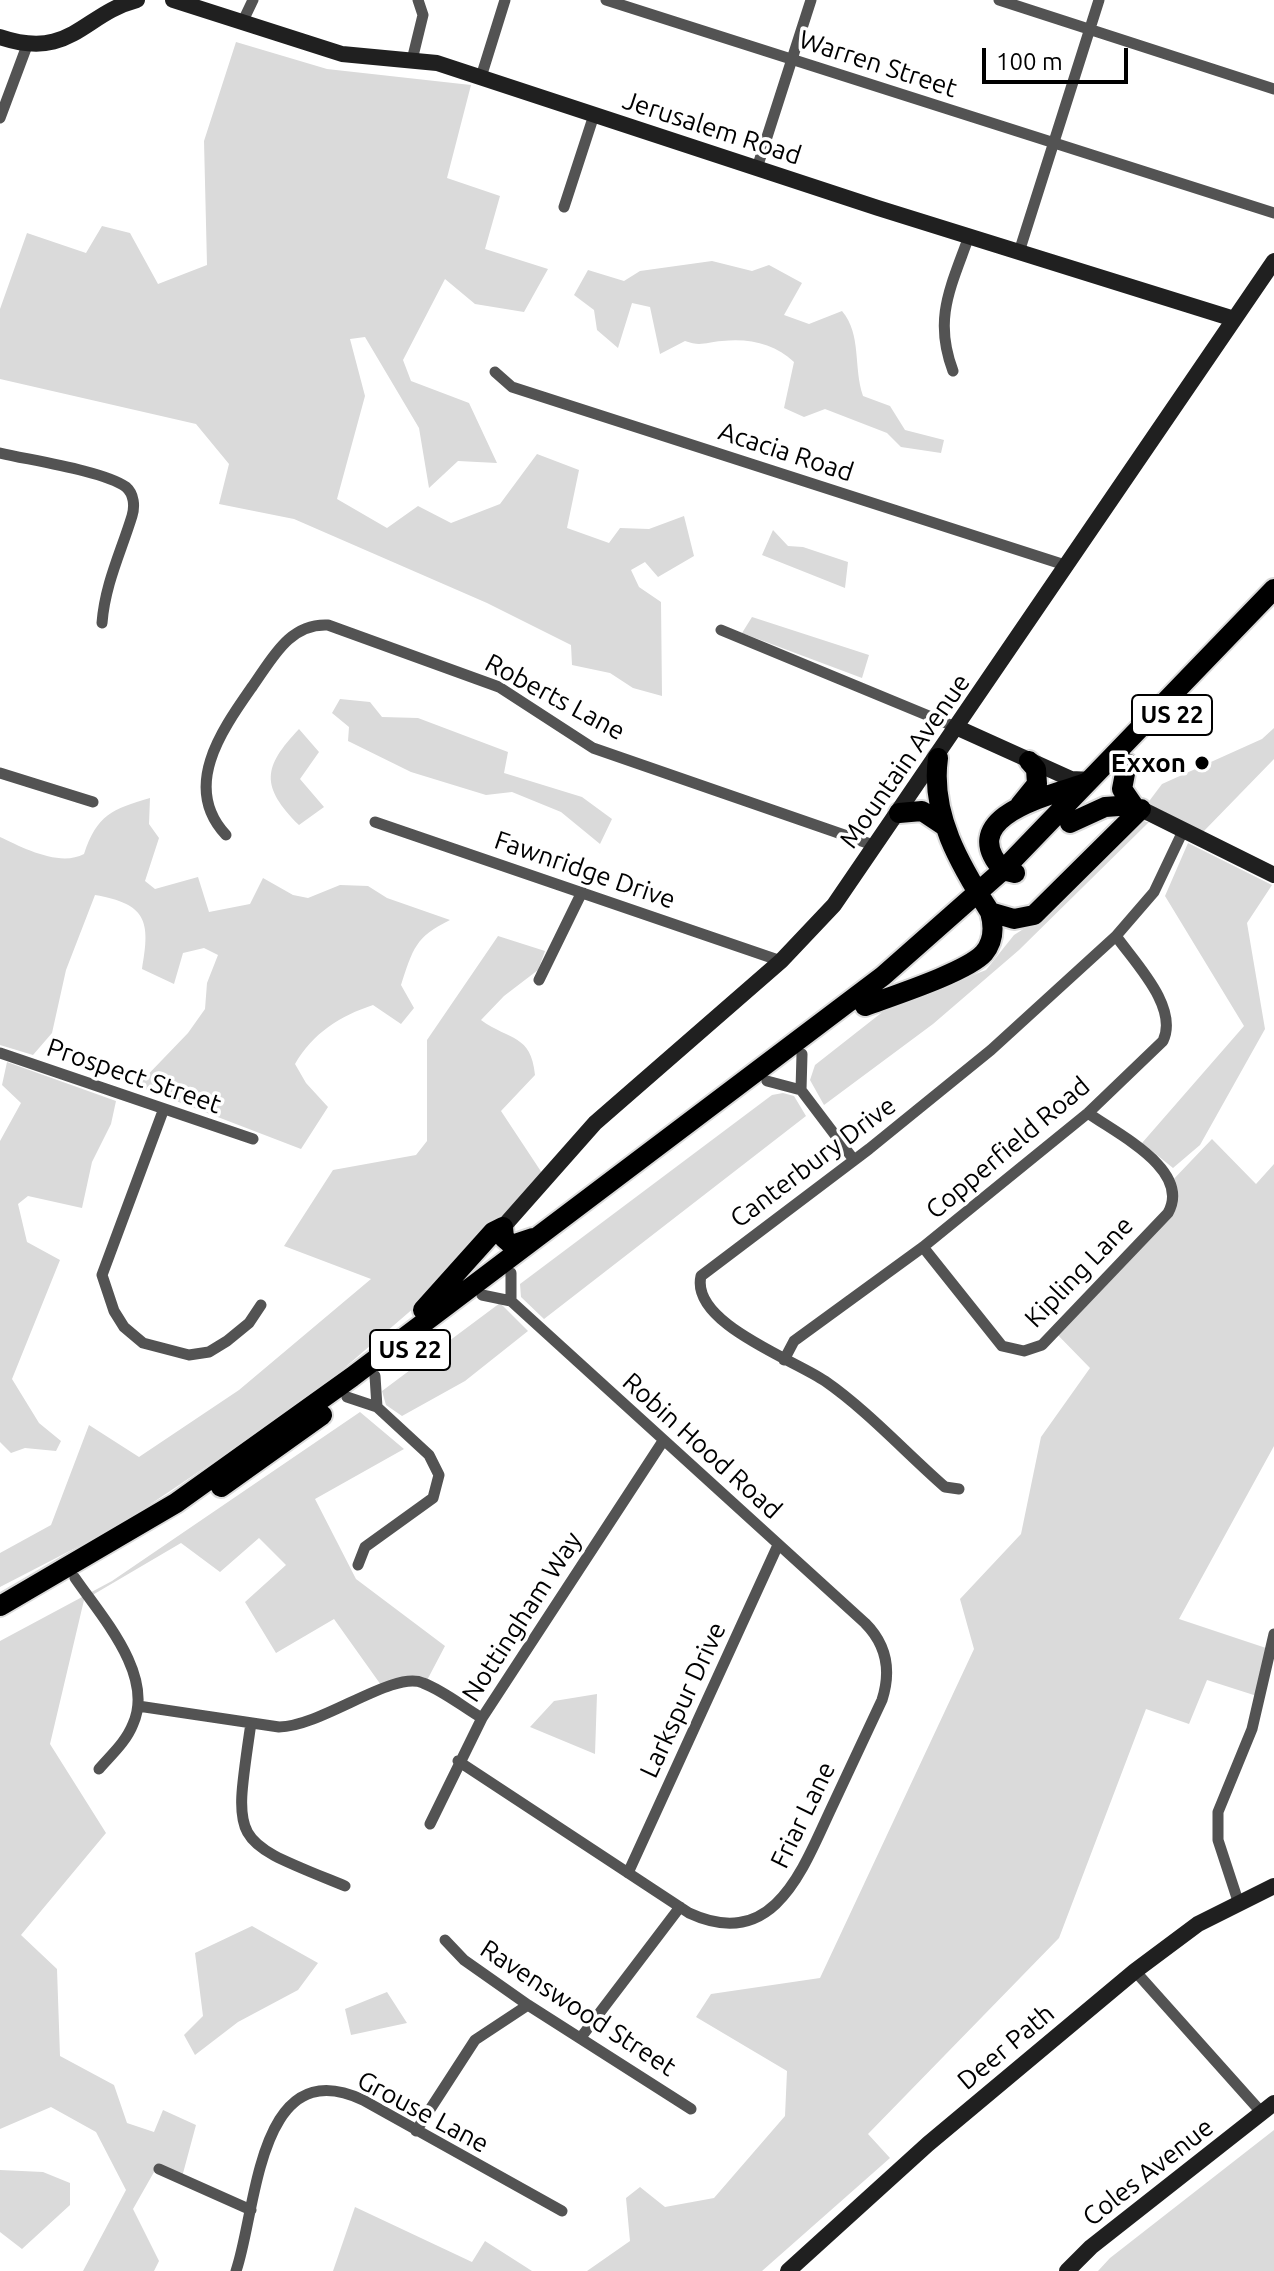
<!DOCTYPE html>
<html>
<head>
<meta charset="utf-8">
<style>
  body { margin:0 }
  #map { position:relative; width:1274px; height:2271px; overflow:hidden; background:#fff; font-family:Ubuntu,sans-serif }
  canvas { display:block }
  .scale { position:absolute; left:982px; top:48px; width:146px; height:36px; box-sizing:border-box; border:4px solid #000; border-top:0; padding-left:10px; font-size:24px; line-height:28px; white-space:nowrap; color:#000; -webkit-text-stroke:6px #fff; paint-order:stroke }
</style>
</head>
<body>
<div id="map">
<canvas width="1274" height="2271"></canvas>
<div class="scale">100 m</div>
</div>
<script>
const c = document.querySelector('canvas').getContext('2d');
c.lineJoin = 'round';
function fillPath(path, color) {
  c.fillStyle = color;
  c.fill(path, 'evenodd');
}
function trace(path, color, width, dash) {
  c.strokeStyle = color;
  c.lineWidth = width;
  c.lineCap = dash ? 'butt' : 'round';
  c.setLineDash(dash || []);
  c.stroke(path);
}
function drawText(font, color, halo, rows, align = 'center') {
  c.font = font + ' Ubuntu,sans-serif';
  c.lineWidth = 7;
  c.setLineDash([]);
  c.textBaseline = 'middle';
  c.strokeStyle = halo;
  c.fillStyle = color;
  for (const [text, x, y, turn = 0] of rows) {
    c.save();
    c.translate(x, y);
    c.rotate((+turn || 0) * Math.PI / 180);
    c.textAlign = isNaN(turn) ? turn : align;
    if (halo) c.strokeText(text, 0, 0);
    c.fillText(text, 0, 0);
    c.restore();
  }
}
const green = new Path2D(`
  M 236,42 L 327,69 L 471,85 L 447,178 L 500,196 L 485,249 L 548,269 L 524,312 L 475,304 L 445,279 L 403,360 L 411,381 L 469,403 L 497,463 L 458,461 L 429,488 L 419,428 L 365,337 L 350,339 L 365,396 L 337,499 L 387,528 L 418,506 L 451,523 L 500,504 L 537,454 L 579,470 L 567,528 L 609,543 L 620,528 L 649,529 L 684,516 L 694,556 L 658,577 L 645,562 L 631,570 L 639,587 L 661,602 L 662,696 L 633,688 L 610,673 L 572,665 L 571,645 L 487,603 L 294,519 L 219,504 L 229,464 L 196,424 L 0,379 L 0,309 L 27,233 L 86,253 L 102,226 L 130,233 L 158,284 L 207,265 L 204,141 Z
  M 712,261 L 752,271 L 769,265 L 802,283 L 784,315 L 809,324 L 842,311 C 862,335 853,367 863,396 L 890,406 L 905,430 L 944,440 L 941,453 L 901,447 L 887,433 L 825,409 L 804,417 L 784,408 L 794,362 C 775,344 750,338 722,341 C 706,342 701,347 685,341 L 660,354 L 650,307 L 632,303 L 618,348 L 597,330 L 594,310 L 574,295 L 588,270 L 624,281 L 640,271 Z
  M 773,530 L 788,546 L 803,547 L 848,562 L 845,588 L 762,555 Z
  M 752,617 L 869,655 L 862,678 L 742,633 Z
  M 340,699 L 370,702 L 382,717 L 418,718 L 508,752 L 504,773 L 582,797 L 612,819 L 600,844 L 561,812 L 512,792 L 486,795 L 411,772 L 348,741 L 349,727 L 332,713 Z
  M 1274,728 L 1274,759 L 1203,832 L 1147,804 L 1162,784 L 1262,739 Z
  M 299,729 L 319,752 L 300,779 L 324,807 L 299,825 C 260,786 263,767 299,729 Z
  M 150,798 L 149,824 L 159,838 L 145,881 L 155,889 L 198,877 L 209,912 L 250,904 L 263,878 L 293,895 L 308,898 L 340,885 L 368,886 L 387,898 L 450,920 C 415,937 413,949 401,985 L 414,1008 L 401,1024 L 373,1005 C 340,1016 313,1033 295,1064 L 306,1083 L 328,1107 L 301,1149 L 137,1086 L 188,1033 L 205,1009 L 207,983 L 218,955 L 204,948 L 183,953 L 174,984 L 142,969 C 151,920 146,904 95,895 L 66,970 L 52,1033 L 33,1055 L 0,1045 L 0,837 C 23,848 60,867 84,854 C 97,815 112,809 150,798 Z
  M 1138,822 L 1149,822 L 1019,950 L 933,1024 L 824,1105 L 810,1080 L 815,1065 L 885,1010 L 986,970 L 1014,935 L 1039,919 Z
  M 1188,843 L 1272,885 L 1247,923 L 1265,1029 L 1200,1145 L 1173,1168 L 1142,1143 L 1244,1026 L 1165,896 Z
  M 498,936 L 545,951 L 538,970 L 504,996 L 481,1020 C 510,1041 531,1034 535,1075 L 501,1111 L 542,1173 L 437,1288 L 313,1395 L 118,1526 L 0,1587 L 0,1553 L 51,1525 L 89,1425 L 139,1457 L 239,1390 L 371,1279 L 284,1246 L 333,1170 L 416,1155 L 427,1141 L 427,1040 Z
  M 7,1062 L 116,1101 L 111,1124 L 92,1162 L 82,1208 L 28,1196 L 18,1204 L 27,1242 L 60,1260 L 12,1379 L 39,1423 L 61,1441 L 56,1451 L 25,1448 L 11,1453 L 0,1442 L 0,1141 L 21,1103 L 2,1085 Z
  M 783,1093 L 794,1096 L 806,1116 L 544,1319 L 521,1297 L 520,1284 L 772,1095 Z
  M 1212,1139 L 1256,1184 L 1274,1164 L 1274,1446 L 1179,1619 L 1269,1649 L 1260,1697 L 1207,1680 L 1189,1724 L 1146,1709 L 1059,1938 L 868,2134 L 890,2158 L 762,2271 L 587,2271 L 630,2241 L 626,2198 L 640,2187 L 665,2207 L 714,2198 L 785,2116 L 787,2071 L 696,2017 L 711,1994 L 820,1978 L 974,1649 L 960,1599 L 1021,1534 L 1041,1437 L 1090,1368 L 1051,1328 L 1167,1211 L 1169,1184 Z
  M 500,1303 L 528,1331 L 465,1381 L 402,1416 L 386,1405 L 382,1391 Z
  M 360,1412 L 404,1449 L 315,1499 L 356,1579 L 445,1646 L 424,1686 L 381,1685 L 334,1619 L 276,1653 L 245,1602 L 286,1565 L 259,1538 L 220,1572 L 181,1543 L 84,1600 L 50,1744 L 106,1833 L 21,1935 L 57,1969 L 60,2056 L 114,2085 L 127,2123 L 154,2132 L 163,2110 L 196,2125 L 182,2177 L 158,2165 L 133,2209 L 159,2261 L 154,2271 L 83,2271 L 126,2190 L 96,2132 L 51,2107 L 0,2129 L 0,1641 L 112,1581 Z
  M 597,1694 L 595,1754 L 530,1727 L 554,1701 Z
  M 252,1926 L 318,1963 L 298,1990 L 238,2022 L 195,2055 L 184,2035 L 203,2016 L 195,1953 Z
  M 387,1992 L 407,2023 L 351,2035 L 345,2009 Z
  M 1274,2130 L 1274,2271 L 1098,2271 L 1110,2258 Z
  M 0,2170 L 43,2172 L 70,2183 L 70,2205 L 22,2249 L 0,2232 Z
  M 355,2207 L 472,2262 L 485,2241 L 532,2271 L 333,2271 Z`);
const street = new Path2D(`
  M 606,0 L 1274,213
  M 999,0 L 1274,89
  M 242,23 L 253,0
  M 412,60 L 423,15 L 418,0
  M 481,77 L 505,0
  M 0,118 L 28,43
  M 757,168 L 811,0
  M 564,207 L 594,115
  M 1019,252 L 1099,0
  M 953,371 C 933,318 951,287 969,236
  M 495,372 L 512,387 L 1068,566
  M 0,453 C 29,460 104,471 126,487 C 134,494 135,506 132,516 C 121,552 105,584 102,623
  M 721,630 L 958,728
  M 0,773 L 93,802
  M 375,822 L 781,961
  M 226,835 C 181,787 222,730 252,687 C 272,659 289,623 328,625 L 499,687 L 593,748 L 876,846
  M 539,980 L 582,892
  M 0,1053 L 253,1139
  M 802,1054 L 801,1090 L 854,1160
  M 767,1081 L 801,1090
  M 163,1111 L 102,1275 L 114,1311 L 124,1327 L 143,1343 L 189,1355 L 209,1352 L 227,1341 L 249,1323 L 261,1305
  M 923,1247 L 1002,1346 L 1024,1351 L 1042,1345 L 1168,1213 C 1192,1170 1117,1134 1088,1113
  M 511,1301 L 511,1273
  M 784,1360 L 794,1341 L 923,1247 L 1088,1113 L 1163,1041 C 1179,1007 1135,963 1116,936
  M 375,1376 L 377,1407
  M 347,1397 L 377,1407 L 429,1455 L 439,1475 L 433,1498 L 365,1547 L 358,1565
  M 959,1489 L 945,1487 C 905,1452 868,1411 825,1381 C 795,1360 690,1323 701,1276 L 869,1149 L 991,1050 L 1116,936 L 1154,892 L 1183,831
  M 75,1578 C 101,1616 155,1675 133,1724 C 126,1742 111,1755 99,1769
  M 138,1706 L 279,1727 C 323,1726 393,1670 423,1683 C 444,1691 463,1707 482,1718
  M 251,1723 C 233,1847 230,1839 345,1886
  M 458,1761 L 689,1913 C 773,1952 802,1871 830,1811 C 847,1774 865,1737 882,1700 C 891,1672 887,1645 865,1623 L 511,1301 L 482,1295
  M 430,1824 L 482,1718 L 663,1441
  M 628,1873 L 778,1545
  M 1239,1904 L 1218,1840 L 1218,1812 L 1252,1729 L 1274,1634
  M 445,1940 L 464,1960 L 528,2005 L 691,2109
  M 1135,1971 L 1262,2113
  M 582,2036 L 680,1907
  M 416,2131 L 475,2040 L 528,2005
  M 159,2169 L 251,2210
  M 236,2271 C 257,2211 257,2050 363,2100 L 562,2211`);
const secondary = new Path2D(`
  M 173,0 L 342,54 L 437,63 L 878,208 L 1234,319
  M 0,37 C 71,61 83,14 137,0
  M 958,728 L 1071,779 L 1092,780
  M 1133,805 L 1274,875
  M 503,1227 L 595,1123 L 781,961 L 834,905 L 1274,261
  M 788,2271 L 928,2144 L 1135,1971 L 1198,1924 L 1274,1886
  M 1067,2271 L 1091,2247 L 1274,2103`);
const highway = new Path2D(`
  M 1127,763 L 1122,789 L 1133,805
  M 1020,805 L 1037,784 L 1036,769 L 1029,761
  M 899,813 L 922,811 L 943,825
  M 1070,823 L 1105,807 L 1133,805
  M 1015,873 L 1003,870 C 953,816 1052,795 1086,783
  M 990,912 L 1014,919 L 1034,915 L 1141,809
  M 865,1006 C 892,996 967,972 984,953 C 994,941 994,926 990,912 C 960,865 930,814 938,758
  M 423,1310 L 493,1232 L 503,1227 L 504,1238 L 512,1245 L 533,1238
  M 221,1487 L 322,1415
  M 0,1606 L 176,1503 L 352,1377 L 883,976 L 1003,870 L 1274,589`);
const markers = [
  [1202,763,8,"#000"]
];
const shields = [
  [1172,715,80],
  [410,1350,80]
];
const shieldNames = [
  ["US 22",1172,715],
  ["US 22",410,1350]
];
const streetNames = [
  ["Warren Street",878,64,18],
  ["Jerusalem Road",712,128,18],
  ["Acacia Road",786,452,18],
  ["Roberts Lane",555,697,28],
  ["Mountain Avenue",905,761,-55],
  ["Fawnridge Drive",585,870,19],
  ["Prospect Street",134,1076,19],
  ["Copperfield Road",1008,1148,-40],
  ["Canterbury Drive",813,1162,-37],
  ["Kipling Lane",1079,1272,-46],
  ["Robin Hood Road",702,1446,42],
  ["Nottingham Way",522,1617,-57],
  ["Larkspur Drive",683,1700,-65],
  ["Friar Lane",803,1815,-64],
  ["Ravenswood Street",578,2008,33],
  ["Deer Path",1006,2047,-40],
  ["Grouse Lane",423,2112,28],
  ["Coles Avenue",1148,2172,-38]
];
const poiNames = [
  ["Exxon",1186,763]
];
fillPath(green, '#dadada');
trace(highway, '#dbdbdb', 24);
trace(street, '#535353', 11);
trace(secondary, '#202020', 16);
trace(highway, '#000', 20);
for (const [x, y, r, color] of markers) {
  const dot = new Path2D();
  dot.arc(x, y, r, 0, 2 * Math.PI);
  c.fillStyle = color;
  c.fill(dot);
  trace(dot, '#fff', 3);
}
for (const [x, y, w] of shields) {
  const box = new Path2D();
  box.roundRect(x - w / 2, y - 20, w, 40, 6);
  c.fillStyle = '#fff';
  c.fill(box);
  trace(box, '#000', 2);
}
drawText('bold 24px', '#000', null, shieldNames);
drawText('26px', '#000', '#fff', streetNames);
drawText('bold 26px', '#000', '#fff', poiNames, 'right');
</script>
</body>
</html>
